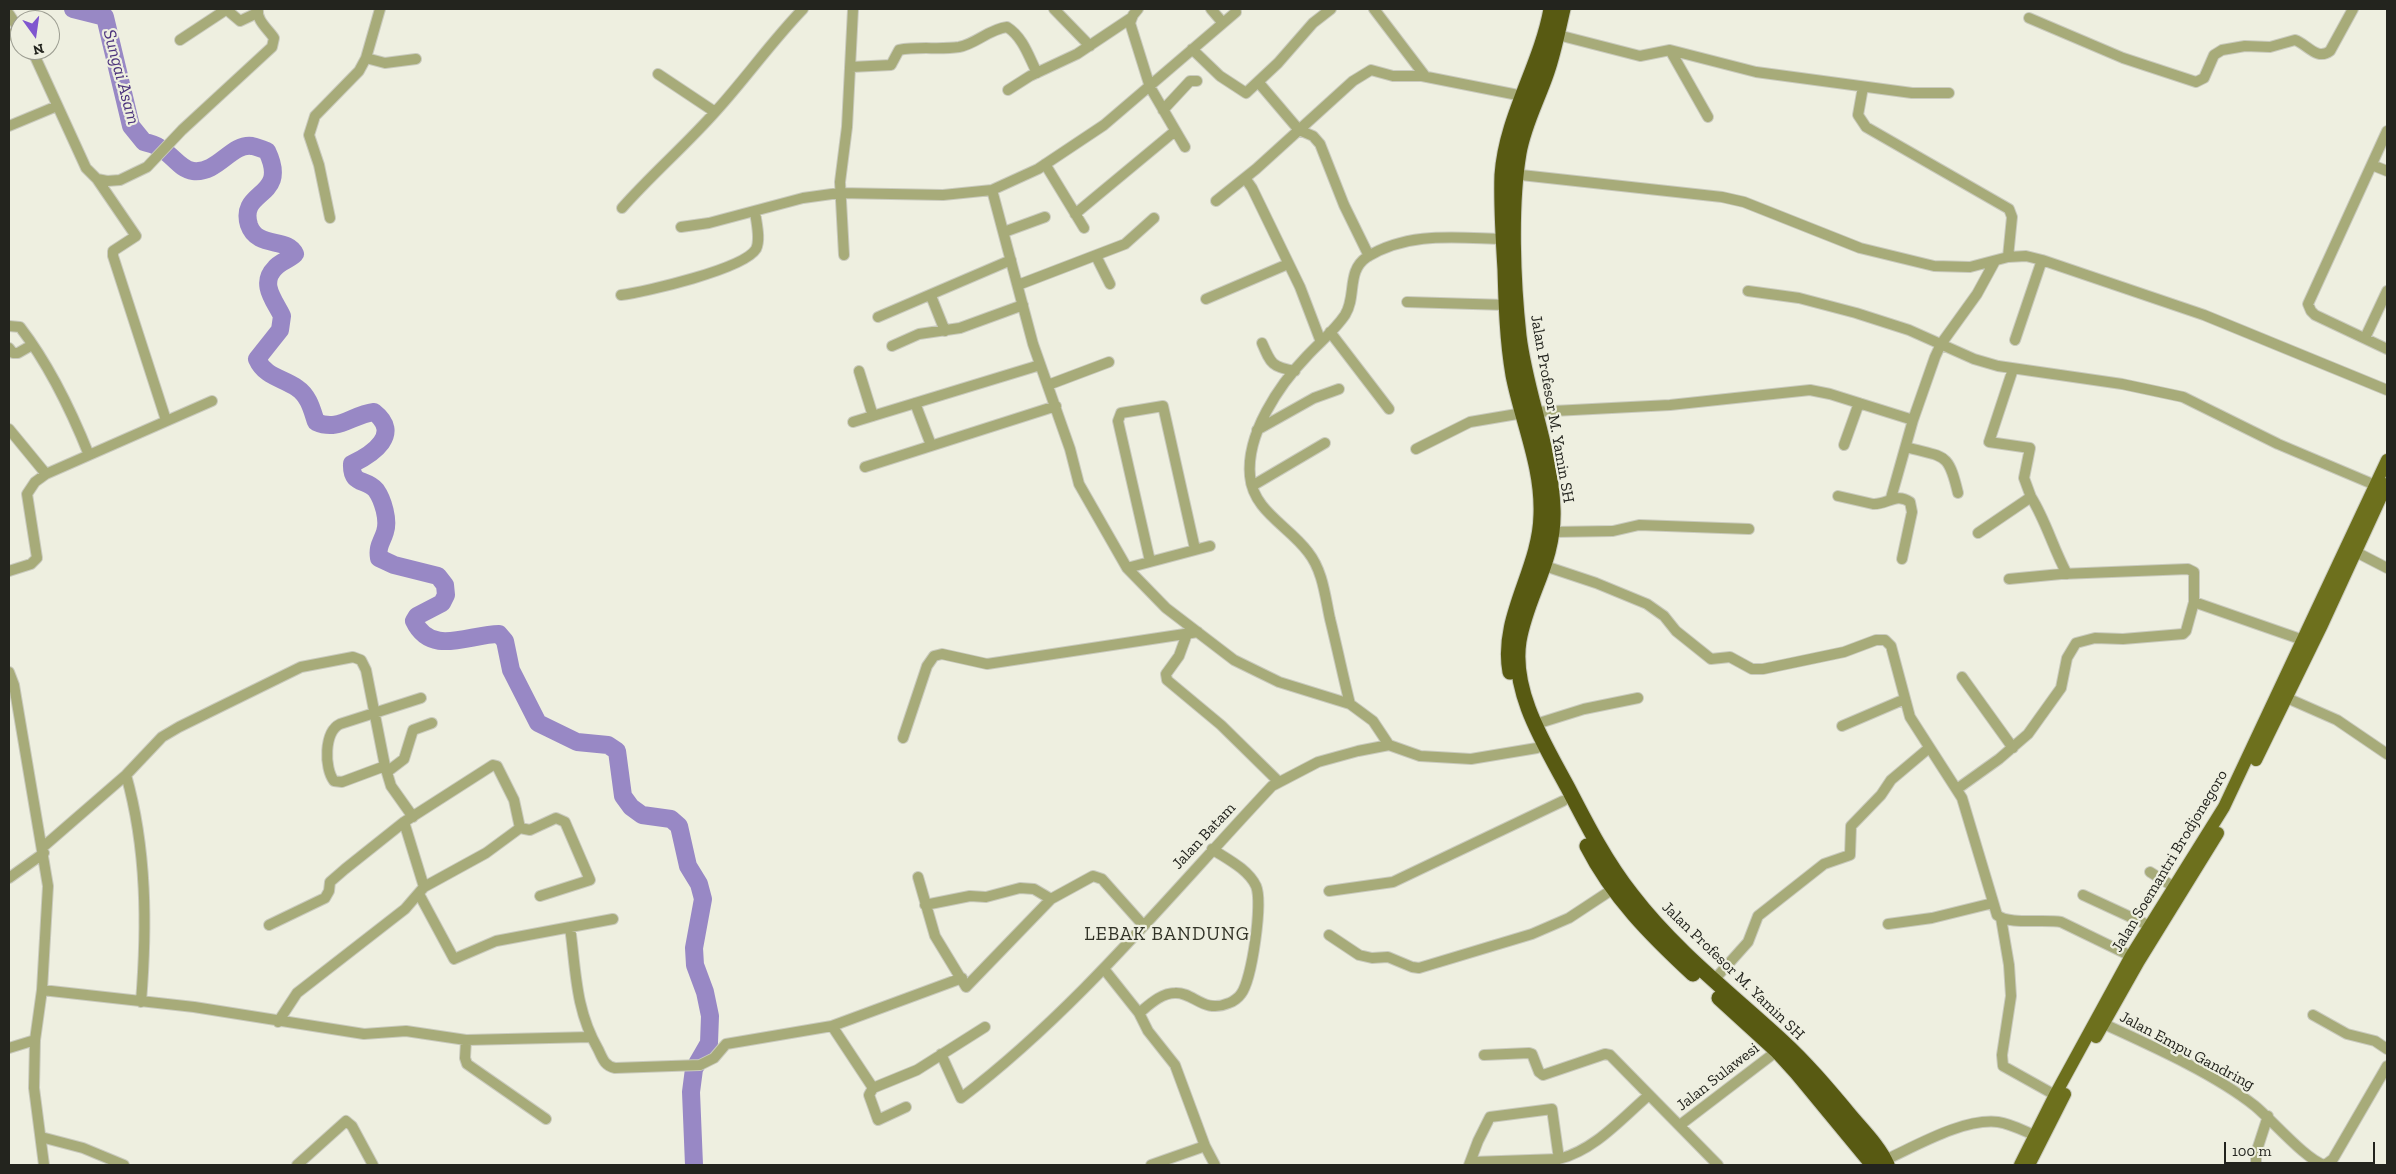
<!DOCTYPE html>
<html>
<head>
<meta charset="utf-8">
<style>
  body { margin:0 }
  #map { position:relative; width:2396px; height:1174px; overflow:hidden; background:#eeefe0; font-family:"Zilla Slab",serif }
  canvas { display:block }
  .frame { position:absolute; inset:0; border:10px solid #23241e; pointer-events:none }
  .north { position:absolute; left:10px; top:10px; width:50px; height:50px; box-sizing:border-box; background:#eeefe0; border:1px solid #9d9e92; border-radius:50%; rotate:166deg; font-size:14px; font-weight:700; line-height:20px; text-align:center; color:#23241e }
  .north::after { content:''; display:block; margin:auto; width:18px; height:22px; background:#8056cf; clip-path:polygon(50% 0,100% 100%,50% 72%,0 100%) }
  .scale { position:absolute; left:2224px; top:1142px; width:151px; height:22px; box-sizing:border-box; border:2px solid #23241e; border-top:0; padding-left:6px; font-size:15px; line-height:18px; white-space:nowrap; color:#23241e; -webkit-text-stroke:4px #eeefe0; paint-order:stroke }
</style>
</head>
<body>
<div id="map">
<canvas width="2396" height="1174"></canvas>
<div class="frame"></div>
<div class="north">N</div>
<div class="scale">100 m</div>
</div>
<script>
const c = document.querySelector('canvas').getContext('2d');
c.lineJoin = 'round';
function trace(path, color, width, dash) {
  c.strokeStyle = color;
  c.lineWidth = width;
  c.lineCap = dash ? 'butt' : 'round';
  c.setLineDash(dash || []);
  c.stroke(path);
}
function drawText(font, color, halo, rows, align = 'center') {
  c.font = font + ' "Zilla Slab",serif';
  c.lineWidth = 4.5;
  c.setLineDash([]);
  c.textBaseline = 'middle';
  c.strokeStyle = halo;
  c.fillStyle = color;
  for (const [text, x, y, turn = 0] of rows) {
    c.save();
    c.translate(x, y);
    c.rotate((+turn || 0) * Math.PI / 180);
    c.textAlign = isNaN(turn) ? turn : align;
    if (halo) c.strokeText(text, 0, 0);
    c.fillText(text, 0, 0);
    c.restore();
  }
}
const river = new Path2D(`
  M 73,9 L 105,17 L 131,126 L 144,142 C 170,146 176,169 193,171 C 218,174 231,143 252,146 C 257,147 262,149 267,151 C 290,199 238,189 249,225 C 257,249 288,237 295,254 C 289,260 280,262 275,268 C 259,284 275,301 282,316 L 280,330 L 257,359 C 265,377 283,378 297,388 C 309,396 312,410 316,422 C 339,432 351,415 374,412 C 402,434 373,454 352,464 C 351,486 366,478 376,490 C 383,500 389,520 385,532 C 382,542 377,546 379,558 L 394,565 L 438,576 L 445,585 L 446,595 L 442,603 L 417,616 L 414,621 C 431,657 469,634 499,634 L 505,641 L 511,670 L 538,723 L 577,742 L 608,745 L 617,751 L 623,796 L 631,807 L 642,815 L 671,819 L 679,826 L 688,866 L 699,884 L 703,899 L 694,948 L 695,965 L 705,992 L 710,1016 L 709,1043 L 694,1069 L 691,1092 L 694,1165`);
const minor = new Path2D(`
  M 1054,9 L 1090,46
  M 1138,9 L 1133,15 L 1130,23 L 1150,87 L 1185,147
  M 1211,9 L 1223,23
  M 1374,9 L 1425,76
  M 1236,12 L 1104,125 L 1038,169 L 992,190 L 1033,344 L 1070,449 L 1079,484 L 1127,568 L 1166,608 L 1234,660 L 1279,682 L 1350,704 L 1373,721 L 1389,745
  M 9,14 L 20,31
  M 2029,18 L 2123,58 L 2196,82 L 2204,78 L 2214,55 L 2222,50 L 2245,46 L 2270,47 L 2295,40 C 2307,44 2317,61 2330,51 L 2353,9
  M 9,35 L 20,30
  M 1558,35 L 1640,56 L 1670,50 L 1756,72 L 1912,93 L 1949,93
  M 180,40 L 224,11 L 227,10 L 240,21 L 257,13
  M 1192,49 L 1220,76 L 1246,93 L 1278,63 L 1313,23 L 1331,9
  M 32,50 L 86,168 L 97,179 L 136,236 L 113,251 L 113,256 L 166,420
  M 1670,50 L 1708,117
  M 366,58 L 385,63 L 416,59
  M 851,67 L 891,65 L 899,50 C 919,46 939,50 959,47 C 976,44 989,29 1007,27 C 1023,37 1029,57 1037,73
  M 658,74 L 715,112
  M 1259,83 L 1299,130 L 1313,136 L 1320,144 L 1344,205 L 1369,256
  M 1863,87 L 1858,115 L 1866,127 L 2009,209 L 2012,217 L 2008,257
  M 1008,90 L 1030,76 L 1077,54 L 1131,18
  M 1163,110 L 1190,81 L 1197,81
  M 9,126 L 57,106
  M 2387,131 L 2308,304 L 2311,311 L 2315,315 L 2387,349
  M 1045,164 L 1084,228
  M 2372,165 L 2387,171
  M 1512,174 L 1722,197 L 1744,202 L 1860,248 L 1934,266 L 1970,267 L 2008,257 L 2026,256 L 2042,260 L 2204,315 L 2387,390
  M 1245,178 L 1252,188 L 1300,287 L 1321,342
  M 97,179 L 107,181 L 120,180 L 147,167 L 182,130 L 272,47 L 274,38 C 268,29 256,20 258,9
  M 1216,201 L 1256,169 L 1353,81 L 1371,70 L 1393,76 L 1422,76 L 1523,96
  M 622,208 C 652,174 686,145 716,111 C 746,78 772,41 803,9
  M 1075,214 L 1175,131
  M 330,218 L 319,165 L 309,135 L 315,116 L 359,71 L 366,58 L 380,9
  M 681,227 L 709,223 L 803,198 L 839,193 L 943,195 L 992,190
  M 1004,232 L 1045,217
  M 844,255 L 840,182 L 847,127 L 853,9
  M 1096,256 L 1110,284
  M 1018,285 L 1125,244 L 1154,218
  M 1748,291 L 1799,298 L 1856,313 L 1909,330 L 1974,359 L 1998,366 L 2122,384 L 2183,397 L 2278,444 L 2375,485
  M 621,295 C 645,292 744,269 756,249 C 761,239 756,222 755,211
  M 931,296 L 945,331
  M 1206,299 L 1288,264
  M 1407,302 L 1506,305
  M 878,317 L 1011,260
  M 9,326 L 20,327 C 50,366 71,410 89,455
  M 1330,332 L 1389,409
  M 2365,338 L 2387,291
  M 2015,340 L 2042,260
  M 1262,343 C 1271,364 1272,367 1295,371
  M 892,346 L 919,334 L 960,328 L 1023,305
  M 9,348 L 13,353 L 18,353 L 32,345
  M 859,371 L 873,416
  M 1048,385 L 1109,362
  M 915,403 L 931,445
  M 1534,412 L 1670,405 L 1810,390 L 1830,394 L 1913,420
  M 853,422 L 1040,365
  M 9,429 L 46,474
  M 1257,430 L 1314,398 L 1339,389
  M 1844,445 L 1859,403
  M 1906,447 C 1945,458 1948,451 1958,493
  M 1416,449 L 1470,422 L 1523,413
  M 865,467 L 1056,406
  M 1252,486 L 1325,443
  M 1838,496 L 1873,504 C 1887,505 1896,492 1910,502 L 1912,512 L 1902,559
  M 2031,497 C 2046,521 2053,548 2067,574
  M 1891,498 L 1913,420 L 1935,357 L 1941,344 L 1977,294 L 1995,261
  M 1553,532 L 1613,531 L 1639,525 L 1749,529
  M 1978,533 L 2031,497 L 2024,478 L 2030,448 L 1989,442 L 2013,369
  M 2356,552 L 2387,568
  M 1150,561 L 1118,421 L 1121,413 L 1163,406 L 1195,549
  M 1545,566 L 1596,583 L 1647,604 L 1664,616 L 1676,631 L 1711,659 L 1730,657 L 1752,669 L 1763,669 L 1844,652 L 1876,640 L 1885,640 L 1891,646 L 1910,717 L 1962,798 L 1997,915 C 2008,925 2044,919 2061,922 L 2131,956
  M 1127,568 L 1210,546
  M 9,571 L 31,564 L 37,558 L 27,494 L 35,482 L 46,474 L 212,401
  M 2009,579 L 2061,574 L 2188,569 L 2194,572 L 2194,602
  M 1187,634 L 1179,656 L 1166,674 L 1167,680 L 1221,725 L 1278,781
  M 9,672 L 14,685 L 48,886 L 42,990 L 35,1040 L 34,1088 L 44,1165
  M 1962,677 L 2013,748
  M 2287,698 L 2337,720 L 2387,754
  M 1350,704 C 1343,676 1337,647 1330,619 C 1325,596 1323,571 1308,552 C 1289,526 1253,511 1250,476 C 1246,434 1279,385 1307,356 C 1319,343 1335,330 1345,315 C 1357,296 1346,271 1367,257 C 1409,231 1457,238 1503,239
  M 1536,724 L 1584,709 L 1638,698
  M 1842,726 L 1905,699
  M 903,738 L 927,666 L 934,656 L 942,654 L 987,664 L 1198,632
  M 385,766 L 342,782 L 334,781 C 324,768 324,732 340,724 L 421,698
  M 387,772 L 404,759 L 413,730 L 432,723
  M 126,775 C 147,849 147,927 141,1002
  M 1957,789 L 1999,759 L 2028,734 L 2061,688 L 2067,658 L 2076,643 L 2095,638 L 2123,639 L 2183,634 L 2186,631 L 2194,602 L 2303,640
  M 404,822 L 424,887
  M 520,828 L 530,830 L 556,818 L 565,822 L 590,880 L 540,896
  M 43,847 L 126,775 L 162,737 L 179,727 L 301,667 L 353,657 L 361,660 L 366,670 L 385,766 L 391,786 L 413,817
  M 2150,872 L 2174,887
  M 918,877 L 935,936 L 966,987 L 1051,899 L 1093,876 L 1102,879 L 1143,925
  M 9,878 L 44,853
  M 1329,891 L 1393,882 L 1563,801
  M 419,894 L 454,959 L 496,941 L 613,919
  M 2083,895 L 2150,926
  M 925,905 L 970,896 L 986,897 L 1020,888 L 1034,889 L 1051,899
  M 2001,918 L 2009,965 L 2011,996 L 2002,1055 L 2003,1066 L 2055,1095
  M 1888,924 L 1932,918 L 1993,903
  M 269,925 L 325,898 L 329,891 L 330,882 L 345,869 L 404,822 L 493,765 L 497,766 L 514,800 L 520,828 L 486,853 L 424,887 L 405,909 L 297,993 L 278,1022
  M 570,927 C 576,970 575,1009 598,1049 C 602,1057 604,1066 615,1068 L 700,1065 L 714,1058 L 726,1044 L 832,1026 L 962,978
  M 1329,935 L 1359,955 L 1372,958 L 1388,957 L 1412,967 L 1419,968 L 1532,934 L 1569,918 L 1613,889
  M 1104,969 L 1139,1013 L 1148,1031 L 1175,1065 L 1205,1146 L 1215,1165
  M 1714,980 L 1748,942 L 1758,916 L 1824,864 L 1850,855 L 1851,826 L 1881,795 L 1891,780 L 1929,748
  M 42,990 L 194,1007 L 364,1034 L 406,1031 L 466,1040 L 591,1037
  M 1139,1013 C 1149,1005 1161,993 1175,993 C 1194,992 1203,1014 1229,1003 C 1233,1002 1239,997 1241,994 C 1252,980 1263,902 1256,886 C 1248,869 1227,859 1212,849
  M 2313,1015 L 2347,1034 L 2375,1041 L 2387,1049
  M 2104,1024 C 2152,1046 2215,1074 2255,1106 C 2272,1120 2308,1162 2325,1165 L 2333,1159 L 2387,1066
  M 832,1026 L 873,1088
  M 466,1040 L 465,1058 L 467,1064 L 546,1119
  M 9,1048 L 35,1040
  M 941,1054 L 961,1098 C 1077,1010 1172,892 1272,786 L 1318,762 L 1358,751 L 1389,745 L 1420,756 L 1471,759 L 1537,748
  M 1484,1055 L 1529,1053 L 1532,1054 L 1539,1072 L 1543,1075 L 1605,1054 L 1610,1055 L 1718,1165
  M 906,1107 L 878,1120 L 869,1095 L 873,1088 L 917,1070 L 985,1027
  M 1680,1125 L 1777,1051
  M 41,1137 L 83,1148 L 124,1165
  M 1885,1160 C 1916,1146 1963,1118 1998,1122 C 2011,1124 2022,1130 2034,1135
  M 1472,1162 L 1559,1159 C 1595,1150 1622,1118 1649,1095
  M 297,1165 L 346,1121 L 352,1126 L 373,1165
  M 1151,1165 L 1205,1146
  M 1469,1165 L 1478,1141 L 1490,1117 L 1552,1109 L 1559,1159
  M 2256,1165 L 2256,1153 L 2268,1116`);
const major = new Path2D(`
  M 2256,760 L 2322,625 L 2387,484
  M 2096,1037 L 2139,961 L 2218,833
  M 2020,1165 L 2055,1095 L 2131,956 L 2224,807 L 2387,460
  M 2029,1165 L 2065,1094`);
const highway = new Path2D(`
  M 1563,9 C 1558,30 1554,52 1547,72 C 1538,99 1524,124 1519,153 C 1510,206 1513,282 1519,336 C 1526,394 1551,450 1553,509 C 1555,561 1527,594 1519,641 C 1511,692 1545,745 1568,788 C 1587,825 1606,862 1632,895 C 1674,950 1731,994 1782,1041 C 1806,1063 1827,1088 1848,1113 C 1861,1129 1879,1146 1887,1165
  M 1510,672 C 1500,617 1540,570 1541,515 C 1543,467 1522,421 1513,375 C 1507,340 1506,304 1505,269 C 1503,238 1501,206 1502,175 C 1506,117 1541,65 1551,9
  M 1587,846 C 1613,897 1651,935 1693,974
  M 1719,998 L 1777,1051 L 1797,1073 L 1873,1165`);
const streetNames = [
  ["Jalan Profesor M. Yamin SH",1552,409,80],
  ["Jalan Batam",1204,836,-47],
  ["Jalan Soemantri Brodjonegoro",2170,861,-59],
  ["Jalan Profesor M. Yamin SH",1733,971,44],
  ["Jalan Empu Gandring",2187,1051,28],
  ["Jalan Sulawesi",1718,1077,-38]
];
const waterNames = [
  ["Sungai Asam",121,77,75]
];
const quarterNames = [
  ["LEBAK BANDUNG",1167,935]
];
trace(river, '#9888c5', 18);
trace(minor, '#c9cabd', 12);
trace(major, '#c9cabd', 14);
trace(highway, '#c9cabd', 17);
trace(minor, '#a7ab79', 10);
trace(major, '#6d701d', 12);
trace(highway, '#585a12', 15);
drawText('16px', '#23241e', '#eeefe0', streetNames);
drawText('italic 18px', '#4b327c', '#eeefe0', waterNames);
c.letterSpacing = '1px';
drawText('19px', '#323327', '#eeefe0', quarterNames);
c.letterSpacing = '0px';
</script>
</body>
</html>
